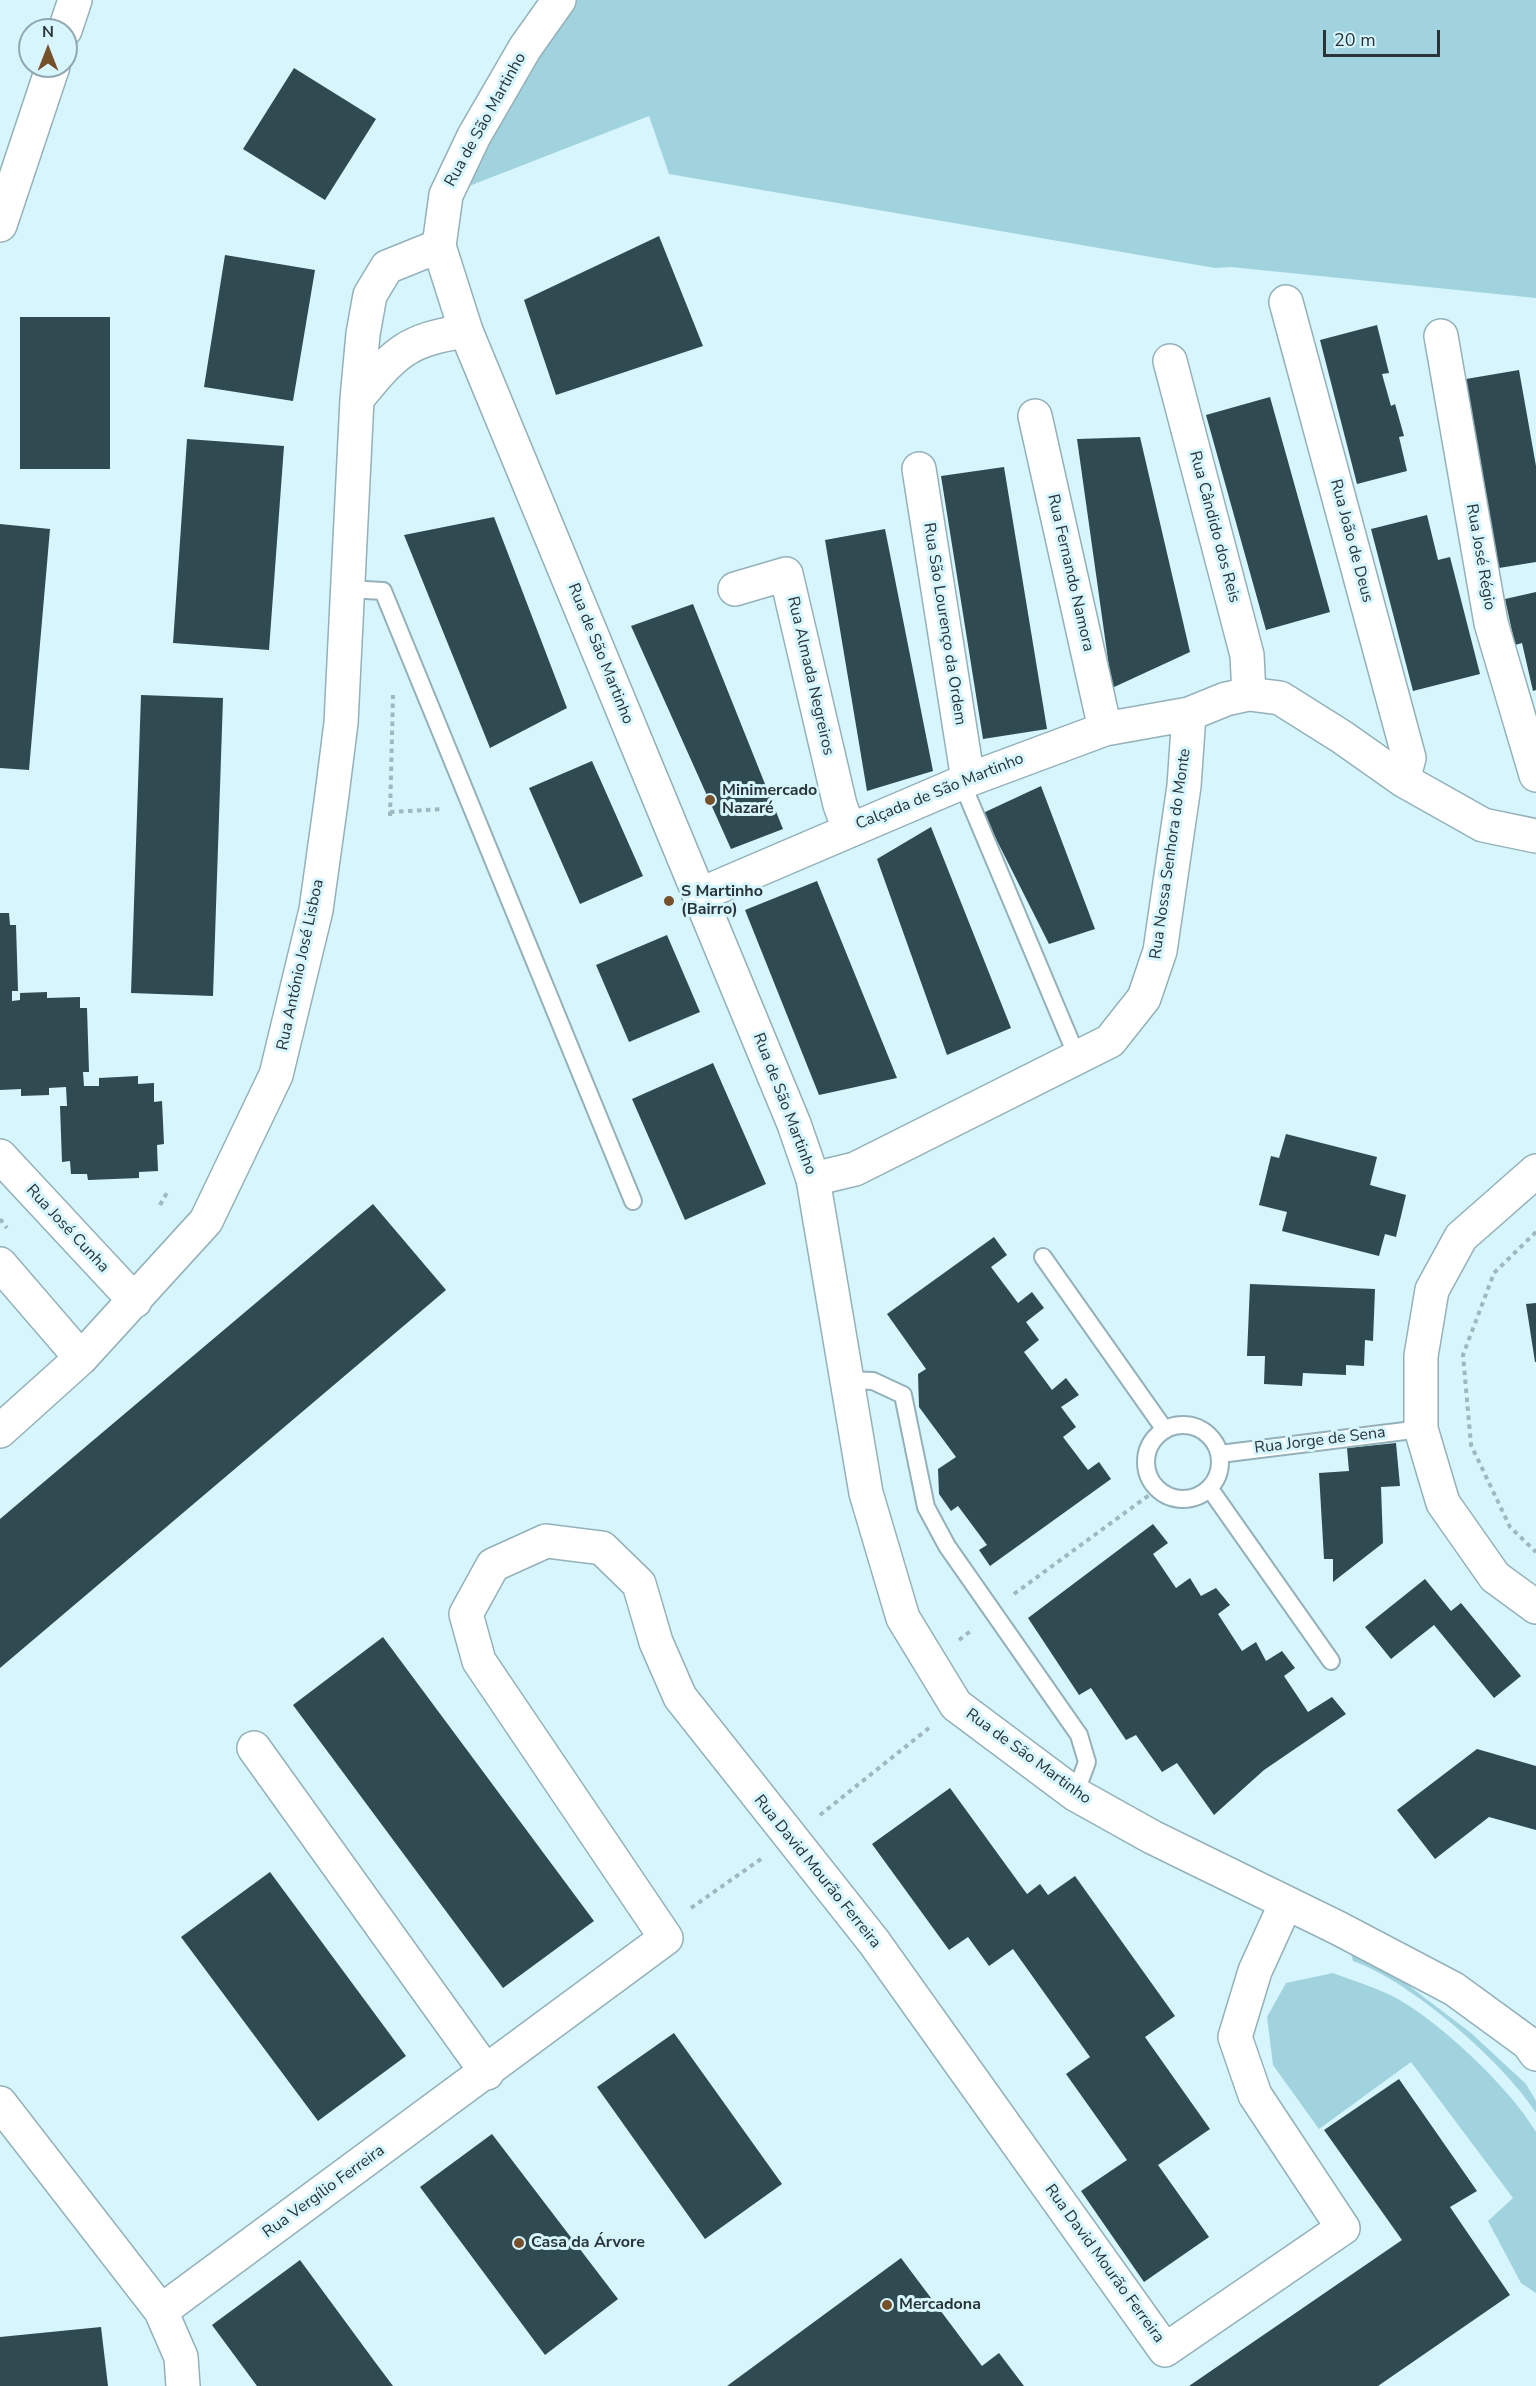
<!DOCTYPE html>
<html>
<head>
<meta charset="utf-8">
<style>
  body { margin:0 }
  #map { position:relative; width:1536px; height:2386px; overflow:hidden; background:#d6f5fd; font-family:"Nunito Sans",sans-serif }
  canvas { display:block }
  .north { position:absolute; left:18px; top:18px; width:60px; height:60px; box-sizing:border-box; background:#d6f5fd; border:2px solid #90a8ae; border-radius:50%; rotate:0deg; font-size:16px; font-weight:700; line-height:24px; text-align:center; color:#283437 }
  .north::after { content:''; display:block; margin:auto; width:21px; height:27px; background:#75502b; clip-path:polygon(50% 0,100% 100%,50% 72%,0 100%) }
  .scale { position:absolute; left:1323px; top:30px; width:117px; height:27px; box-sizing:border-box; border:3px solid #283437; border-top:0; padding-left:8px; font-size:18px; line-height:21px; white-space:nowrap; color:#283437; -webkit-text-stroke:4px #d6f5fd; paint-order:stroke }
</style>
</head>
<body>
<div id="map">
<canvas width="1536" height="2386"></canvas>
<div class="north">N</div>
<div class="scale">20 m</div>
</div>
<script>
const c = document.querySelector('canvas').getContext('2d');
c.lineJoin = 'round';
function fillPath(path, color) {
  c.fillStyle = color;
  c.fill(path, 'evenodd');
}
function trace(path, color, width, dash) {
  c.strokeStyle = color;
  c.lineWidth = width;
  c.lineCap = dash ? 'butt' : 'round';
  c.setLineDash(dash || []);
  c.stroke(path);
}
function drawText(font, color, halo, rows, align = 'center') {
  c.font = font + ' "Nunito Sans",sans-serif';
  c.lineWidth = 6;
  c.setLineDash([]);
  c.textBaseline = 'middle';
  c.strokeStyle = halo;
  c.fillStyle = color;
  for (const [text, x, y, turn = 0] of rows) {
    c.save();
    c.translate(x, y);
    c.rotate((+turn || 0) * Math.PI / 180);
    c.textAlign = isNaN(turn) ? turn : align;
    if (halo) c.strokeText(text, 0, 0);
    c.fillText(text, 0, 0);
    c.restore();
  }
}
const green = new Path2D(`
  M 559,0 L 1536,0 L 1536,298 L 1231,267 L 1215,268 L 669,174 L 649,116 L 446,195 Z
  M 1351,1954 L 1379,1963 L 1471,2033 L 1526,2084 L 1536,2101 L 1536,2113 C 1504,2062 1409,1980 1353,1961 Z
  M 1333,1973 C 1354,1981 1378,1988 1398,1999 C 1442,2024 1511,2089 1536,2132 L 1536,2293 L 1521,2283 L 1488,2221 L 1513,2198 L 1411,2062 L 1319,2129 L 1273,2065 L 1267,2017 L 1286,1983 Z`);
const building = new Path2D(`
  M 294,68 L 376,119 L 325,200 L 243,149 Z
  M 659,236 L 703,346 L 556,395 L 524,300 Z
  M 225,255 L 315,270 L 293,401 L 204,387 Z
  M 20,317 L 110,317 L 110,469 L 20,469 Z
  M 1377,325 L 1389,373 L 1382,374 L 1391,406 L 1395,404 L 1404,436 L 1399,437 L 1407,471 L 1357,484 L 1320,340 Z
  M 1519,370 L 1536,466 L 1536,562 L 1499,568 L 1466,379 Z
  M 1270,397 L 1330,612 L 1266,630 L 1206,415 Z
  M 1140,437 L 1190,652 L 1112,688 L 1077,439 Z
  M 187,439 L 284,446 L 269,650 L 173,643 Z
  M 1004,467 L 1047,729 L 983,739 L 941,476 Z
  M 1427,515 L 1438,560 L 1450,557 L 1480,674 L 1413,691 L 1371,529 Z
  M 494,517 L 567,708 L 490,748 L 404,535 Z
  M 0,524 L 50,529 L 29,770 L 0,768 Z
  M 885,529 L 933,771 L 867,791 L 825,540 Z
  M 1536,592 L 1536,690 L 1533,691 L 1522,643 L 1515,645 L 1505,599 Z
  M 693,604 L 783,829 L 731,849 L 631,626 Z
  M 141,695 L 223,698 L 213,996 L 131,993 Z
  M 592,761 L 643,876 L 580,904 L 529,788 Z
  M 1041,786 L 1095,929 L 1049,944 L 983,813 Z
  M 931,827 L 1011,1028 L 947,1055 L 877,859 Z
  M 817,881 L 897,1078 L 819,1095 L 745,910 Z
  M 0,913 L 9,913 L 10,925 L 16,925 L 18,991 L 12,991 L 12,1001 L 20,1000 L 20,993 L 47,992 L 47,998 L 80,997 L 80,1008 L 87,1008 L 89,1072 L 83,1072 L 84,1086 L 99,1086 L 99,1078 L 138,1076 L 138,1084 L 154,1083 L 154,1102 L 162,1101 L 164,1144 L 157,1145 L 158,1171 L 139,1172 L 139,1178 L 88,1180 L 87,1174 L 71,1174 L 70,1161 L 62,1162 L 60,1106 L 67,1106 L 66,1087 L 49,1088 L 49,1095 L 21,1096 L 21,1089 L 0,1090 Z
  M 667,935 L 700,1012 L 629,1042 L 596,965 Z
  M 713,1063 L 766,1184 L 685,1220 L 632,1099 Z
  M 1286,1134 L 1377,1157 L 1370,1185 L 1406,1195 L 1396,1237 L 1385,1234 L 1379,1256 L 1282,1231 L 1287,1212 L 1259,1205 L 1271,1156 L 1279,1158 Z
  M 373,1204 L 446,1290 L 0,1668 L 0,1519 Z
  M 994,1237 L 1007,1255 L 991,1267 L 1018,1303 L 1032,1292 L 1044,1308 L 1026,1322 L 1039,1340 L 1024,1352 L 1052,1390 L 1066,1378 L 1079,1395 L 1061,1407 L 1076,1427 L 1063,1437 L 1088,1470 L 1099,1462 L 1111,1479 L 990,1566 L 979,1550 L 987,1545 L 958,1506 L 951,1511 L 939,1494 L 938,1469 L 956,1457 L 919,1407 L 918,1374 L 926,1369 L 887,1314 Z
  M 1250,1284 L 1375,1289 L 1373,1341 L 1365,1340 L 1364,1366 L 1346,1365 L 1346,1375 L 1303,1373 L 1302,1386 L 1264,1384 L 1265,1356 L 1247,1356 Z
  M 1536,1303 L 1536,1362 L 1535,1362 L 1526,1304 Z
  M 1396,1443 L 1400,1486 L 1381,1487 L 1383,1543 L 1333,1582 L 1333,1559 L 1324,1559 L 1319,1473 L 1349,1471 L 1347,1448 Z
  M 1153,1524 L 1168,1543 L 1153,1554 L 1176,1588 L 1190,1578 L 1201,1596 L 1216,1588 L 1230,1605 L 1218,1614 L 1242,1651 L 1256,1642 L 1266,1661 L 1282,1651 L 1295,1668 L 1284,1676 L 1308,1712 L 1332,1697 L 1346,1714 L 1264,1770 L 1214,1815 L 1177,1763 L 1162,1772 L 1136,1735 L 1126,1740 L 1091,1688 L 1079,1695 L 1028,1618 Z
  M 1425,1579 L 1451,1611 L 1461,1603 L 1521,1676 L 1494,1698 L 1434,1625 L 1391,1659 L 1365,1627 Z
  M 383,1637 L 594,1921 L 503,1988 L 293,1705 Z
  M 1477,1749 L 1536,1766 L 1536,1830 L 1489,1817 L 1435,1859 L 1397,1810 Z
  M 950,1788 L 1027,1894 L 1040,1884 L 1048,1895 L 1075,1876 L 1175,2016 L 1145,2037 L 1210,2129 L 1158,2165 L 1209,2237 L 1144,2282 L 1081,2191 L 1127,2160 L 1066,2074 L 1090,2057 L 1013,1949 L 989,1966 L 968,1937 L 949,1950 L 872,1844 Z
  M 270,1872 L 406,2056 L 318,2121 L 181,1937 Z
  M 674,2033 L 782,2184 L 705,2239 L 597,2087 Z
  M 1399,2079 L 1477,2191 L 1450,2207 L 1510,2295 L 1378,2386 L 1189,2386 L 1402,2240 L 1324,2130 Z
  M 492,2134 L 618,2299 L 545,2355 L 420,2187 Z
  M 901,2258 L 982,2366 L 999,2353 L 1024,2386 L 727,2386 Z
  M 300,2260 L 375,2362 L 393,2386 L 257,2386 L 212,2325 Z
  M 101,2327 L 108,2386 L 0,2386 L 0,2337 Z`);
const path = new Path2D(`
  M 390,812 L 443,809
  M 390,816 L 393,695
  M 160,1205 L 168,1191
  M 0,1219 L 7,1228
  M 1536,1232 L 1494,1273 L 1463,1355 L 1471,1445 L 1510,1527 L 1536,1552
  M 1014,1594 L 1156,1490
  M 959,1640 L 972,1630
  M 820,1815 L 929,1728
  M 691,1908 L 761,1859`);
const lane = new Path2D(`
  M 347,589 L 383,591 L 633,1201
  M 962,783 L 1078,1059
  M 1043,1257 L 1165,1430
  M 847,1380 L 873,1381 L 903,1395 L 926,1507 L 947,1546 L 1079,1735 L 1087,1762 L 1075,1794
  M1146 1462a37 37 0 1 1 74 0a37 37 0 1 1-74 0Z
  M 1220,1454 L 1421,1429
  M 1210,1489 L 1331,1661`);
const street = new Path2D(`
  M 65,30 L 75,0
  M 0,225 L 53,66
  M 1286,302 L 1409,758 L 1403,780
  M 1441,336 L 1491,623 L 1536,775
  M 1170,361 L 1247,655 L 1249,694
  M 357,399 C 395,353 405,340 466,331
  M 1035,416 L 1105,729
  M 919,469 L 968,780
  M 735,589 L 786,574 L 840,805 L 849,829
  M 699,895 L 968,780 L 1105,729 L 1189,714
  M 0,1156 L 135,1301
  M 1536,1171 L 1461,1237 L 1432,1290 L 1421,1356 L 1421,1429 L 1443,1503 L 1495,1577 L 1536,1607
  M 813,1179 L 855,1169 L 1110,1041 L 1144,998 L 1160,951 L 1184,786 L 1189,714 L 1226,699 L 1249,694 L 1280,698 L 1342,737 L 1403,780 L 1483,825 L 1536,836
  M 0,1264 L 81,1358
  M 0,1431 L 81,1358 L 206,1221 L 276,1075 L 316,910 L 331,802 L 341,723 L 357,399 L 363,334 L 370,295 L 387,267 L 439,246
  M 254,1748 L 487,2073
  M 0,2103 L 161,2311 L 181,2357 L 183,2386
  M 161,2311 L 666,1938 L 479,1661 L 466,1614 L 493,1565 L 546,1541 L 602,1548 L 639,1584 L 656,1642 L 680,1697 L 874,1942 L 1165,2350 L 1343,2228 L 1255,2095 L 1235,2037 L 1255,1971 L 1286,1903`);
const secondary = new Path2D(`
  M 559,0 L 525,48 L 474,136 L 446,195 L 439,246 L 466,331 L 794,1124 L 813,1179 L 866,1493 L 903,1618 L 956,1705 L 1075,1794 L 1152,1837 L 1338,1928 L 1454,1989 L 1528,2043 L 1536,2054`);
const markers = [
  [710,800,6,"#75502b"],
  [669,901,6,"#75502b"],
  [519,2243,6,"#75502b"],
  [887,2305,6,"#75502b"]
];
const streetNames = [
  ["Rua de São Martinho",486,120,-61],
  ["Rua Cândido dos Reis",1214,527,75],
  ["Rua João de Deus",1351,541,75],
  ["Rua José Régio",1480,557,80],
  ["Rua Fernando Namora",1070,573,77],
  ["Rua São Lourenço da Ordem",944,624,81],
  ["Rua de São Martinho",600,654,68],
  ["Rua Almada Negreiros",810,676,77],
  ["Calçada de São Martinho",940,792,-22],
  ["Rua Nossa Senhora do Monte",1171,854,-82],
  ["Rua António José Lisboa",301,965,-78],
  ["Rua de São Martinho",784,1104,69],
  ["Rua José Cunha",67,1229,47],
  ["Rua Jorge de Sena",1320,1441,-7],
  ["Rua de São Martinho",1028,1757,36],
  ["Rua David Mourão Ferreira",817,1872,51],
  ["Rua Vergílio Ferreira",324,2192,-36],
  ["Rua David Mourão Ferreira",1104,2264,54]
];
const poiNames = [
  ["Minimercado",722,791],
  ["Nazaré",722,809],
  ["S Martinho",681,892],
  ["(Bairro)",681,910],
  ["Casa da Árvore",531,2243],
  ["Mercadona",899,2305]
];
fillPath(green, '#a1d3df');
fillPath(building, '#304a51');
trace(lane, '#94b1b9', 20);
trace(street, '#94b1b9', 36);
trace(secondary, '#94b1b9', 36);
trace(path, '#9fb7be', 4, [4.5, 4.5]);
trace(lane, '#fff', 16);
trace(street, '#fff', 33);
trace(secondary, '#fff', 33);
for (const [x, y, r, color] of markers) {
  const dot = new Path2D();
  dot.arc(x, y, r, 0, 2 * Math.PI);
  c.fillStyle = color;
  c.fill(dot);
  trace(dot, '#d6f5fd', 2);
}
drawText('16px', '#283437', '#d6f5fd', streetNames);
drawText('bold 16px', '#283437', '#d6f5fd', poiNames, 'left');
</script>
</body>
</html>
